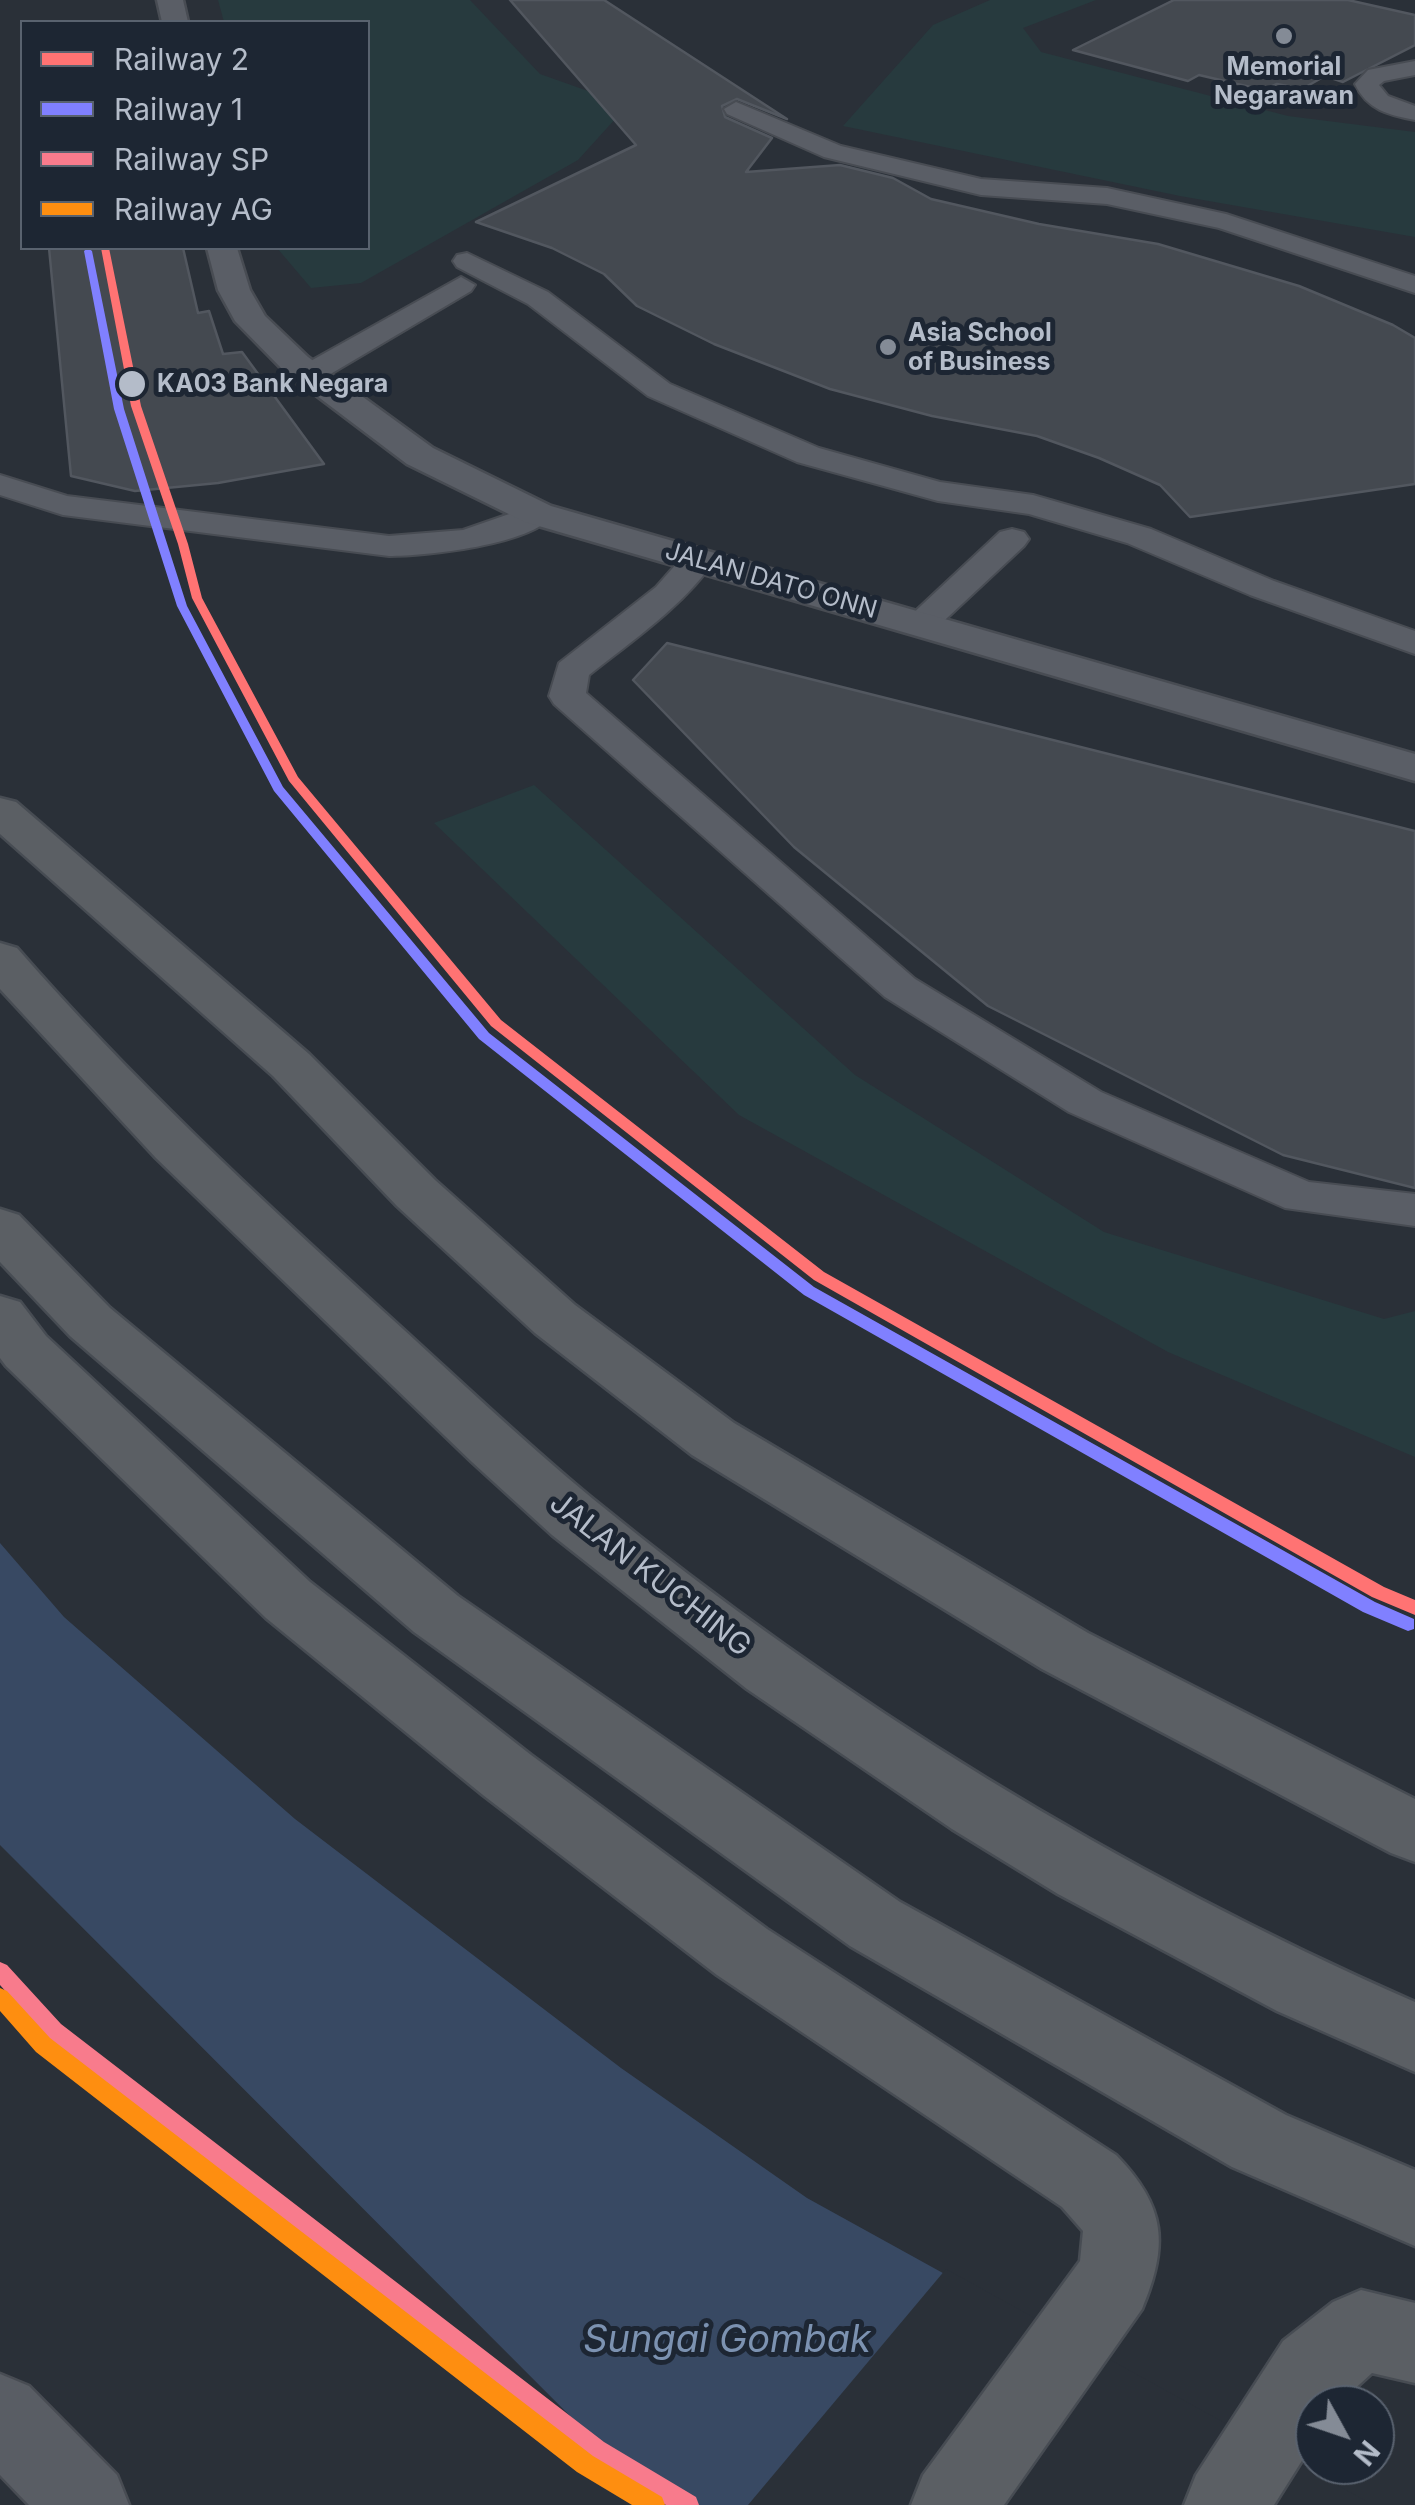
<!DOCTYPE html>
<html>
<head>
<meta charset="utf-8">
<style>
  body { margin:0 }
  #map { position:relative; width:1415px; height:2505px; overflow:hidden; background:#2a3038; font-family:Inter,sans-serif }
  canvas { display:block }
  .legend { position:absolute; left:20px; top:20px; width:350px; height:230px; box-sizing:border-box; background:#1d2633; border:2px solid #59626f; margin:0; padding:12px 18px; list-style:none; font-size:30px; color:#b4bcc9 }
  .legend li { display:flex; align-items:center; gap:20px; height:50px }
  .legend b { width:50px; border:2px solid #59626f }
  .north { position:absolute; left:1295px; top:2385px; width:100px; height:100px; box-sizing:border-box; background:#1d2633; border:2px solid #59626f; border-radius:50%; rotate:130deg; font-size:28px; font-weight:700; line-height:40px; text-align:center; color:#b4bcc9 }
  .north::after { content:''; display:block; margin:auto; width:35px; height:45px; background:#848b96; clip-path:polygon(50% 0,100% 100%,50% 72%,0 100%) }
</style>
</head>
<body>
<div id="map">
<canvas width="1415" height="2505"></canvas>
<ul class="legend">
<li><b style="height:12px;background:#ff7373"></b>Railway 2</li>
<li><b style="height:12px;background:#8080ff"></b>Railway 1</li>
<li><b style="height:12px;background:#f87b8c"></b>Railway SP</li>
<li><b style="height:12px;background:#fe8e10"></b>Railway AG</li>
</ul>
<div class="north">N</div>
</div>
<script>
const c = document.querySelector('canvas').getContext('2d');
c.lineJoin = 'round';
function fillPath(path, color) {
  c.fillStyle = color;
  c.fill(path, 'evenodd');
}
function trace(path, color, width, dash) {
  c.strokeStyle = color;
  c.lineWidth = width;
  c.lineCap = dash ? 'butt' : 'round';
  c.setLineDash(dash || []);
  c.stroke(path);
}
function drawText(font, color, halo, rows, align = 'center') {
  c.font = font + ' Inter,sans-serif';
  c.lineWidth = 10;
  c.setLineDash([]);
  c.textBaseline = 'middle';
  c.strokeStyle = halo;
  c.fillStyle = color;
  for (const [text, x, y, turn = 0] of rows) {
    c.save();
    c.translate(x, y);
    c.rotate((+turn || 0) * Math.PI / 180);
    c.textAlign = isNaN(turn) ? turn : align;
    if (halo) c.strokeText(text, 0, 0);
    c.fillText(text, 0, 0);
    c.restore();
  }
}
const green = new Path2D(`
  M 218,0 L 470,0 L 540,74 L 588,91 L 617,117 L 578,160 L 361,283 L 311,288 L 277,248 L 368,248 L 368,22 L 224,22 Z
  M 990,0 L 1096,0 L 1023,28 L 1041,52 L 1288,116 L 1415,132 L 1415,237 L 1180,196 L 843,126 L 933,25 Z
  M 534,785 L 855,1075 L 1104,1232 L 1384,1319 L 1415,1311 L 1415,1457 L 1168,1352 L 739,1115 L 434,823 Z`);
const water = new Path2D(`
  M 0,1543 L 64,1617 L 295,1819 L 621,2068 L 807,2198 L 1363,2505 L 677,2505 L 623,2469 L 0,1845 Z`);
const pier = new Path2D(`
  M 946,2269 L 1366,2501 L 1368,2505 L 748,2505 Z`);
const building = new Path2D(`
  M 510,0 L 604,0 L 787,119 L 737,99 L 722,106 L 725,117 L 772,138 L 746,172 L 840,165 L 893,178 L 931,199 L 1039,224 L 1158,244 L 1299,286 L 1393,325 L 1415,338 L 1415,484 L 1190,517 L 1160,485 L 1099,458 L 1037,436 L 932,416 L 830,389 L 714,344 L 637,306 L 604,274 L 552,248 L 476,222 L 636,145 Z
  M 1174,0 L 1348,0 L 1415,15 L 1415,45 L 1343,82 L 1325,76 L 1302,89 L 1277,84 L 1263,90 L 1199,75 L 1188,81 L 1073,50 Z
  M 49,248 L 183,248 L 198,313 L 209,311 L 223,354 L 242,352 L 324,464 L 218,483 L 135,491 L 71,476 Z
  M 667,643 L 1415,831 L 1415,1188 L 1283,1155 L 988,1006 L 794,847 L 633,680 Z`);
const service = new Path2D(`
  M 1415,61 L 1415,75 L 1384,81 L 1379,85 L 1388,96 L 1415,106 L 1415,120 C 1389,115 1367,110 1355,84 L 1368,70 Z
  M 736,102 L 841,146 L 981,179 L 1107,188 L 1226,214 L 1415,276 L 1415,293 L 1219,228 L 1107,204 L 981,195 L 824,157 L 727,114 L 724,109 Z
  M 467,253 L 548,292 L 670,384 L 819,448 L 940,482 L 1033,495 L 1151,529 L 1274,581 L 1415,631 L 1415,654 L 1250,595 L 1127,543 L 1029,514 L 938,501 L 797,462 L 648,396 L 528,304 L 457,267 L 453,261 L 457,255 Z
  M 461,277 L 475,285 L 471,291 L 322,379 L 300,379 L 296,373 L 300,367 Z
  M 0,475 L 67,496 L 389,536 L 463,530 L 538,504 L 550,507 L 554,514 C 533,545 425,556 389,556 L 63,515 L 0,495 Z
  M 1012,529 L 1024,532 L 1029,539 L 1024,546 L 932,632 L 920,635 L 908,632 L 903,625 L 908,618 L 1000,532 Z
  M 698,550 L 710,553 L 715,560 C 682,607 633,640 589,675 L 586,693 L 915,979 L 1101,1092 L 1309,1182 L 1415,1194 L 1415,1226 L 1285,1208 L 1069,1112 L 885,997 L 554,704 L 549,696 L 559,663 L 656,587 L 686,553 Z`);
const tertiary = new Path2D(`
  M 157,0 L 183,0 L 188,22 L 162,22 Z
  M 207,248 L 237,248 L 250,290 L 265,316 L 308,357 L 433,448 L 551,506 L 1415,754 L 1415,781 L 525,522 L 407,464 L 284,371 L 235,321 L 218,290 Z`);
const secondary = new Path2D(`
  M 0,2374 L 29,2386 L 117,2475 L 129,2505 L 29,2505 L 0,2475 Z`);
const trunk = new Path2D(`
  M 0,798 L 16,802 L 309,1054 L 435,1180 L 575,1305 L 734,1423 L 1088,1633 L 1415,1799 L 1415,1862 L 1391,1853 L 1042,1669 L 692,1455 L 535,1333 L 397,1206 L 273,1076 L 0,834 Z
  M 0,943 L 17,948 C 130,1078 255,1194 382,1310 C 452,1373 520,1439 593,1499 C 844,1704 1119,1872 1415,2002 L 1415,2072 L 1277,2011 L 1058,1894 L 952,1829 L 747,1689 L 552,1535 L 472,1462 L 156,1158 L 0,989 Z
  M 0,1209 L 19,1215 L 110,1308 L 458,1596 L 900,1902 L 1286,2115 L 1415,2170 L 1415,2246 L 1232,2167 L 850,1946 L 414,1632 L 70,1336 L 0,1262 Z
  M 0,1296 L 20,1302 L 46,1336 L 310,1582 L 531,1755 L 767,1929 L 1116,2155 C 1166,2206 1169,2245 1142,2309 L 1004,2505 L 911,2505 L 923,2475 L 1080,2261 L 1083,2231 L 1062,2207 L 717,1975 L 483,1795 L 266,1618 L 6,1366 L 0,1358 Z
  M 1361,2290 L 1415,2303 L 1415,2383 L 1372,2373 L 1337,2405 L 1315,2405 L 1315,2440 L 1274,2505 L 1184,2505 L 1196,2475 L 1283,2341 L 1333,2302 Z`);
const rail1 = new Path2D(`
  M 101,248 L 109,248 L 141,406 L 188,544 L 202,598 L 298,777 L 501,1020 L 824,1272 L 1384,1587 L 1415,1600 L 1415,1615 L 1372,1597 L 814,1280 L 491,1026 L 289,781 L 192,598 L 178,544 L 131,406 Z`);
const rail2 = new Path2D(`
  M 88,248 L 92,251 L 124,409 L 187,606 L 283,787 L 489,1033 L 814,1287 L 1375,1602 L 1414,1619 L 1414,1629 L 1408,1631 L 1363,1612 L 804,1295 L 479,1039 L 274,791 L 177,606 L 114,409 L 84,251 Z`);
const rail3 = new Path2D(`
  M 0,1962 L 7,1965 L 61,2024 L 604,2442 L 696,2497 L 699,2505 L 666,2505 L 588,2458 L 47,2038 L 0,1985 Z`);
const rail4 = new Path2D(`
  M 0,1988 L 7,1991 L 50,2038 L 593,2456 L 662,2497 L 665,2505 L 632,2505 L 577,2472 L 36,2052 L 0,2011 Z`);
const markers = [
  [1284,36,10,"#848b96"],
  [888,347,10,"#848b96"],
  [132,384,15,"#b4bcc9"]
];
const farPoinames = [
  ["Memorial",1284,67],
  ["Negarawan",1284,96],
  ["Asia School",908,333,"left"],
  ["of Business",908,362,"left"]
];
const farStopnames = [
  ["KA03 Bank Negara",157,384]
];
const farStreetnames = [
  ["JALAN DATO ONN",771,581,16]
];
const streetNames = [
  ["JALAN KUCHING",650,1575,38]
];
const nearWaternames = [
  ["Sungai Gombak",727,2341]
];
fillPath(green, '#273a3e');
fillPath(water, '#384963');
fillPath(pier, '#2a3038');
fillPath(building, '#444950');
trace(building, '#52575f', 2.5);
trace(service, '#484c53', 4);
trace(tertiary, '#484c53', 5);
trace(secondary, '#484c53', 5);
trace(trunk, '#474c53', 5);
fillPath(service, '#5a5e66');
fillPath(tertiary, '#5a5e66');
fillPath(secondary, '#595d64');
fillPath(trunk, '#5b5f64');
fillPath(rail1, '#ff7373');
fillPath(rail2, '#8080ff');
fillPath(rail3, '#f87b8c');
fillPath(rail4, '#fe8e10');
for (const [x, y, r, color] of markers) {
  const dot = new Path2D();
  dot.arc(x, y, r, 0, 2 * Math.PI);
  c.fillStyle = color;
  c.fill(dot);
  trace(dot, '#1d2633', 4);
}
drawText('bold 25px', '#b4bcc9', '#1d2633', farPoinames);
drawText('bold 25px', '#b4bcc9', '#1d2633', farStopnames, 'left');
drawText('25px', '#b4bcc9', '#1d2633', farStreetnames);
drawText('30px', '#b4bcc9', '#1d2633', streetNames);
drawText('italic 38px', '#7c92b1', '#1d2633', nearWaternames);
</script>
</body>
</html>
